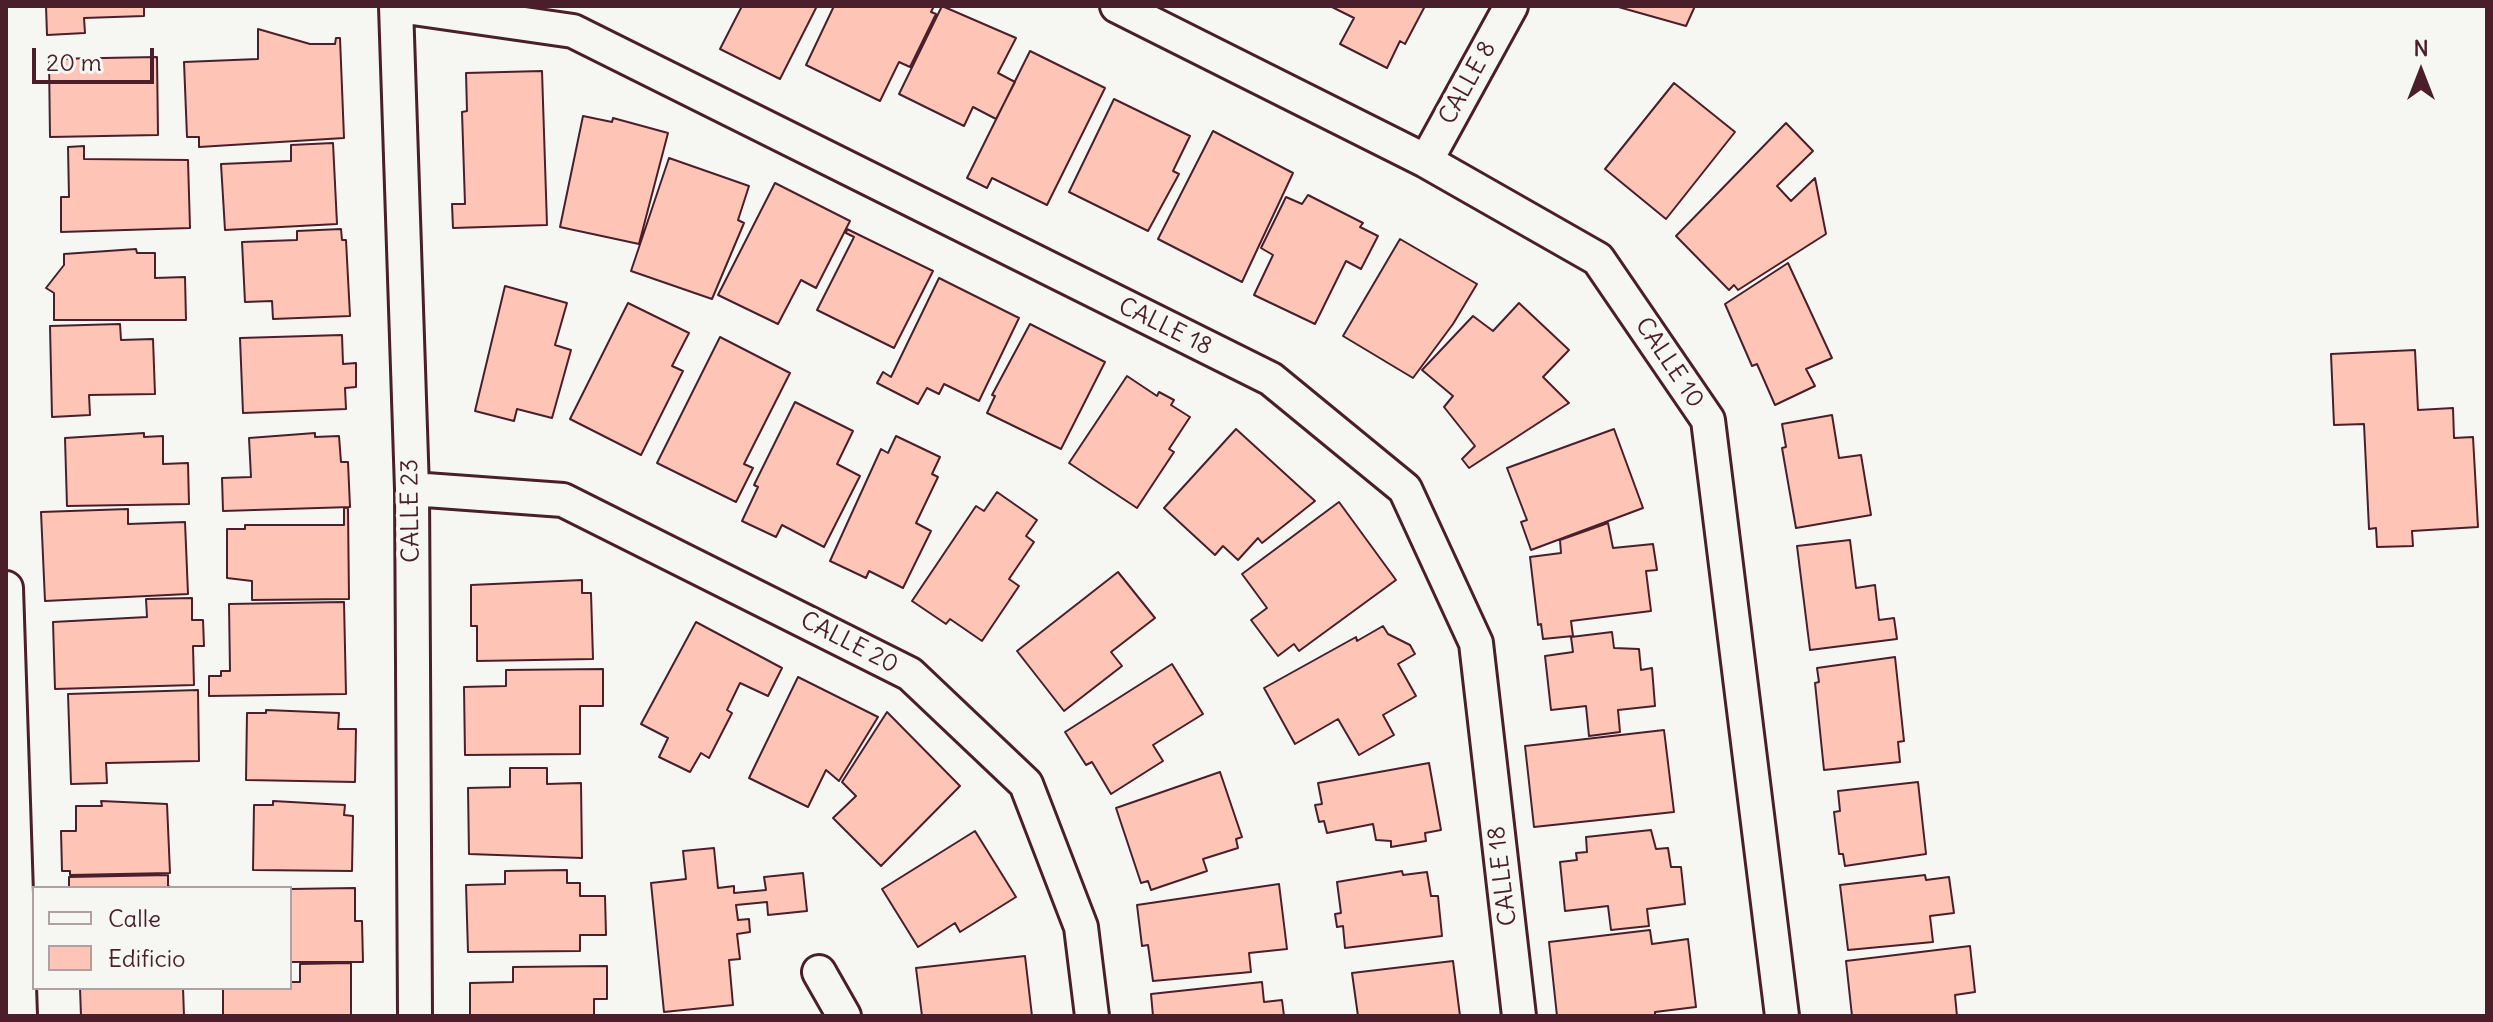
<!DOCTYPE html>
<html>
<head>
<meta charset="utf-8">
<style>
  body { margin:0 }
  #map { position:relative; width:2493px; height:1022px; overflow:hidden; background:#f6f6f2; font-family:Delius,sans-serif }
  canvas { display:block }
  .frame { position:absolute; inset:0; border:8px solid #4a1f2b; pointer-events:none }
  .legend { position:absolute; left:32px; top:886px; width:260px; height:104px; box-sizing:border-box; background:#f6f6f2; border:2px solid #b1a0a2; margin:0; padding:10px 14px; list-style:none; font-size:24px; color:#4a1f2b }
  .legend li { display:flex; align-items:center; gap:16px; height:40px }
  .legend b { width:40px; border:2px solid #b1a0a2 }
  .north { position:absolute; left:2381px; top:32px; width:80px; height:80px; -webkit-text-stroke:6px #f6f6f2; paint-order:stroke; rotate:0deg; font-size:22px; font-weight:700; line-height:32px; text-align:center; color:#4a1f2b }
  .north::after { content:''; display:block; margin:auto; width:28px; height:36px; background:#4a1f2b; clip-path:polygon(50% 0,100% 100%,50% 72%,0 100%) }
  .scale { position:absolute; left:32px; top:48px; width:122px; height:36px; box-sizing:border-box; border:4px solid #4a1f2b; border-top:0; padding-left:10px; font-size:24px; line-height:28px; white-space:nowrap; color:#4a1f2b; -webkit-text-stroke:6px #f6f6f2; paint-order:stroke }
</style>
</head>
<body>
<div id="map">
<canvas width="2493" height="1022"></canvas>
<div class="frame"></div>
<ul class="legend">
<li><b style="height:10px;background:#f6f6f2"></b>Calle</li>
<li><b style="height:22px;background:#fec4b6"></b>Edificio</li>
</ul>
<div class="north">N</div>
<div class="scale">20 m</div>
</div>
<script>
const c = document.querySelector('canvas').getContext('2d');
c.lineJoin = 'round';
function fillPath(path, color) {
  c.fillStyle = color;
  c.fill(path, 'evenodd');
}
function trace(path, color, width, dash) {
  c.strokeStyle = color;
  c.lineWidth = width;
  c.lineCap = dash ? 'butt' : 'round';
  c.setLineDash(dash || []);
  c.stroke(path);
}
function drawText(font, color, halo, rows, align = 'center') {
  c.font = font + ' Delius,sans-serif';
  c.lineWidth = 8;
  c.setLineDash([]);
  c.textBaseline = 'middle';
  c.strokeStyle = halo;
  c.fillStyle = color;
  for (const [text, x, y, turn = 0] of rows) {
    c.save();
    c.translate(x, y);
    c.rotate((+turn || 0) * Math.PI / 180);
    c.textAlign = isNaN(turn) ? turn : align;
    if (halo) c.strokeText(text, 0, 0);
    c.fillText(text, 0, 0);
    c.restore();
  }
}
const building = new Path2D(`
  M 46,6 L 144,6 L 144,16 L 84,18 L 85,33 L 47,35 Z
  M 742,6 L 817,6 L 780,79 L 720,49 Z
  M 834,6 L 934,6 L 931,12 L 936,14 L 910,67 L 899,62 L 880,101 L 806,65 Z
  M 942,6 L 1016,38 L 998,73 L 1015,82 L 996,119 L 973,107 L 964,126 L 899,94 Z
  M 1330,6 L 1425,6 L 1405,44 L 1400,41 L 1387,68 L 1340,44 L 1354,18 Z
  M 1615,6 L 1695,6 L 1686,26 Z
  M 258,29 L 310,44 L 335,44 L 336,38 L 340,38 L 344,138 L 199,147 L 199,137 L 187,137 L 184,62 L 258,59 Z
  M 1030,51 L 1105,88 L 1047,205 L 992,178 L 987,188 L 967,178 Z
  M 157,57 L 158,135 L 50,137 L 49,59 Z
  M 542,71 L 547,225 L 453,228 L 452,204 L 465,204 L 462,112 L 467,111 L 466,73 Z
  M 1674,83 L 1735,132 L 1666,219 L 1605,169 Z
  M 1114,99 L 1190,136 L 1173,171 L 1179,174 L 1148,231 L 1069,192 Z
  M 583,116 L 612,122 L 613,118 L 668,133 L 639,244 L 560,227 Z
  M 1786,123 L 1813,151 L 1777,186 L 1791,201 L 1815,178 L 1826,234 L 1738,290 L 1734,285 L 1729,290 L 1676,236 Z
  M 1213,131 L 1293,173 L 1242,282 L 1158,239 Z
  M 333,143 L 337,224 L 225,230 L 221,164 L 291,161 L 291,145 Z
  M 84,146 L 84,159 L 188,160 L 190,228 L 61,232 L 61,197 L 69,197 L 68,147 Z
  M 669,158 L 749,186 L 738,220 L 744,223 L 712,299 L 631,271 Z
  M 775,183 L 850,221 L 816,288 L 801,280 L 778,324 L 718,295 Z
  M 1308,195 L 1363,223 L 1360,227 L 1378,236 L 1361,269 L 1346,261 L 1315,324 L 1254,295 L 1273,255 L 1261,248 L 1286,197 L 1302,204 Z
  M 341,229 L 342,240 L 346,240 L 350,316 L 273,319 L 272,301 L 245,302 L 242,242 L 297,240 L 297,231 Z
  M 847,229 L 933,271 L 894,348 L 817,310 L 854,237 L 846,233 Z
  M 1400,239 L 1477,284 L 1453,324 L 1413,378 L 1343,336 Z
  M 136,249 L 137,253 L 155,253 L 155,278 L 185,277 L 186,320 L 54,320 L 54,293 L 46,288 L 64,265 L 64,254 Z
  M 1788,263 L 1832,358 L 1806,369 L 1815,386 L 1775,405 L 1757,364 L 1752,366 L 1725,304 Z
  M 939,278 L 1019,318 L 979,401 L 944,384 L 939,394 L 927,388 L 918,404 L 877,383 L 883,372 L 891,377 Z
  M 505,286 L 567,303 L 555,345 L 571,350 L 552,418 L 517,409 L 514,421 L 475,411 Z
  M 628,303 L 689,333 L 672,366 L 683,371 L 641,455 L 570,419 Z
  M 1519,303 L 1569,350 L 1543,377 L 1569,403 L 1469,468 L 1462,459 L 1475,446 L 1444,407 L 1453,396 L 1422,370 L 1473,316 L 1493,331 Z
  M 120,324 L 121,340 L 153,339 L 155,394 L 89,395 L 90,415 L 52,417 L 50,326 Z
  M 1030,324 L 1105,362 L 1061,449 L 987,413 L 995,396 L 992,395 Z
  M 342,335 L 343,364 L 356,363 L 356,387 L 345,388 L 346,409 L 243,413 L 240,338 Z
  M 720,337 L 790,373 L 744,464 L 753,468 L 736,502 L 657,463 Z
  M 2415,350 L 2418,410 L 2453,408 L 2454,438 L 2473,437 L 2478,527 L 2412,531 L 2413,546 L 2377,547 L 2376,528 L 2369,529 L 2364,424 L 2334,425 L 2331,354 Z
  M 1127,376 L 1157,396 L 1159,392 L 1174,400 L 1171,405 L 1190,417 L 1169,449 L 1174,452 L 1137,508 L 1069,463 Z
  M 795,402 L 853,431 L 837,464 L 860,476 L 824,547 L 782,525 L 776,537 L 742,521 L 758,487 L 754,485 Z
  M 1832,415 L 1839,458 L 1861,455 L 1871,515 L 1796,528 L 1782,448 L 1786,447 L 1782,424 Z
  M 1236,429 L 1315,501 L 1262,543 L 1258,538 L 1238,560 L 1223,546 L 1215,555 L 1164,508 Z
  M 1614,429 L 1643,508 L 1531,550 L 1521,522 L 1527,520 L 1507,468 Z
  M 144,433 L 144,437 L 163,436 L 163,464 L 188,463 L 189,504 L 67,506 L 65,438 Z
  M 315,433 L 315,437 L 339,436 L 341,462 L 348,462 L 350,507 L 223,511 L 222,478 L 251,477 L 249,438 Z
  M 896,436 L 940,457 L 932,474 L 938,477 L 916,523 L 931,531 L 903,588 L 869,571 L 866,578 L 830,561 L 881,449 L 888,453 Z
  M 997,492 L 1037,520 L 1026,536 L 1034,542 L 1009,579 L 1019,586 L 982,641 L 950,619 L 946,624 L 912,601 L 976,506 L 984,511 Z
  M 1339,502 L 1396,580 L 1299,651 L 1294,644 L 1278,656 L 1251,620 L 1267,608 L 1242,574 Z
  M 344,508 L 348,508 L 349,599 L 252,600 L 252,581 L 227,578 L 227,529 L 245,529 L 245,525 L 344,525 Z
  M 128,509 L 128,524 L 185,522 L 188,594 L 45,601 L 41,512 Z
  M 1608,523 L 1613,548 L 1653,544 L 1657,570 L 1646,571 L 1651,611 L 1571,621 L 1573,636 L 1543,639 L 1541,624 L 1538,625 L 1530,557 L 1561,553 L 1560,540 Z
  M 1850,540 L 1856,588 L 1875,585 L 1879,620 L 1894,618 L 1897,639 L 1810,650 L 1797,546 Z
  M 1118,572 L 1155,618 L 1111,652 L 1122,666 L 1064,711 L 1017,651 Z
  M 582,580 L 582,593 L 591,593 L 593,659 L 477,661 L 477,626 L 471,626 L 471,585 Z
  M 192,598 L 192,620 L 203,620 L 204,646 L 193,646 L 194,685 L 55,689 L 53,622 L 147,617 L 146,599 Z
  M 344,602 L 346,694 L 209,696 L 209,676 L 221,676 L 221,671 L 230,671 L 229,604 Z
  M 696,622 L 782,668 L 768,696 L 740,683 L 727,710 L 732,713 L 709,758 L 701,753 L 690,772 L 659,757 L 668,738 L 641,724 Z
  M 1383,626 L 1388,634 L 1410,645 L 1415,654 L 1398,664 L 1416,696 L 1383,715 L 1394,735 L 1359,755 L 1338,719 L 1295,744 L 1264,688 L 1356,637 L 1357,641 Z
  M 1612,632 L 1614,648 L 1639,649 L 1641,670 L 1652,668 L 1655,706 L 1618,710 L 1620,732 L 1589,736 L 1586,706 L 1551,710 L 1545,656 L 1573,652 L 1571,637 Z
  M 1895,657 L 1904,741 L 1898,742 L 1900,762 L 1824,770 L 1815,683 L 1819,682 L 1817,668 Z
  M 1172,664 L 1203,714 L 1153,745 L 1163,761 L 1111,794 L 1092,762 L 1086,765 L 1065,732 Z
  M 603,669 L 603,706 L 580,706 L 580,754 L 465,755 L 464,687 L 506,686 L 506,670 Z
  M 798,677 L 878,717 L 839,781 L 826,770 L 808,807 L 749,778 Z
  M 198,690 L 199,761 L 106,763 L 107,783 L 71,784 L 68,694 Z
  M 266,710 L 339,713 L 338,729 L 356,729 L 355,782 L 246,780 L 247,713 L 266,713 Z
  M 887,712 L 960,786 L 881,866 L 833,818 L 856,796 L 842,782 Z
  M 1664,730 L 1674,812 L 1534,827 L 1525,746 Z
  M 1429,763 L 1441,830 L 1425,833 L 1426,841 L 1391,847 L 1391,841 L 1376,840 L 1373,824 L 1327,833 L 1324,821 L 1319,822 L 1315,805 L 1322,804 L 1318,783 Z
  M 510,768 L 547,768 L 547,784 L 581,783 L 582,858 L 469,854 L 468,788 L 510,787 Z
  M 1220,772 L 1242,837 L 1236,839 L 1238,848 L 1203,859 L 1207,871 L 1151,890 L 1148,881 L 1141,883 L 1116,808 Z
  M 1918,782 L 1926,854 L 1845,866 L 1843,854 L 1839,854 L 1834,812 L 1840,811 L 1838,791 Z
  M 101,801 L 167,804 L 170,873 L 70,875 L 70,871 L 62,871 L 61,831 L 76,831 L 76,806 L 102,806 Z
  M 273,801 L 345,805 L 344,815 L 353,816 L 352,871 L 253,870 L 254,805 L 273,805 Z
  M 1651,830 L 1656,849 L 1668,848 L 1671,867 L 1681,867 L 1685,904 L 1647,909 L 1649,926 L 1611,930 L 1608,906 L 1565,911 L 1560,862 L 1577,860 L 1576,853 L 1587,852 L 1586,837 Z
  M 975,831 L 1016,897 L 960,932 L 955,923 L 918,947 L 882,889 Z
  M 714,848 L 718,888 L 734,886 L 734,893 L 766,890 L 764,877 L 803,873 L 807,911 L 768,915 L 767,902 L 736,905 L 738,920 L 749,919 L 750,932 L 737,934 L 740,959 L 729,960 L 733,1005 L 664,1012 L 651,883 L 686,879 L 683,851 Z
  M 567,870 L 567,883 L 580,883 L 580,896 L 605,896 L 606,935 L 580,935 L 580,951 L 468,952 L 466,885 L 505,884 L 505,871 Z
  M 1402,871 L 1403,875 L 1427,872 L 1431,896 L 1438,896 L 1442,936 L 1345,948 L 1343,926 L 1337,927 L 1335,914 L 1341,913 L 1337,882 Z
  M 168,875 L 168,886 L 172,888 L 69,888 L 69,877 Z
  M 1925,875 L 1926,880 L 1949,877 L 1954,913 L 1930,916 L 1933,942 L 1848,950 L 1840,885 Z
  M 1279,884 L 1287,949 L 1249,953 L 1251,972 L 1153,981 L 1148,945 L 1142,946 L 1137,905 Z
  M 355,888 L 355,921 L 362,921 L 363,962 L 290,962 L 290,889 Z
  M 1650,930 L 1652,944 L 1688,939 L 1696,1007 L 1655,1012 L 1655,1016 L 1557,1016 L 1549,942 Z
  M 1970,946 L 1975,992 L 1955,995 L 1957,1016 L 1852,1016 L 1846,961 Z
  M 1025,956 L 1032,1016 L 922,1016 L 916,968 Z
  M 1453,961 L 1460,1016 L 1358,1016 L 1352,973 Z
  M 351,963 L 351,1016 L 223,1016 L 223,988 L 290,988 L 290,982 L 300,982 L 300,964 Z
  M 607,966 L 607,999 L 594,999 L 594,1016 L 470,1016 L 470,983 L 513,982 L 513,967 Z
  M 1262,982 L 1264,1002 L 1282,1000 L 1284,1016 L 1153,1016 L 1151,994 Z
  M 80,988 L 183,988 L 184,1016 L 81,1016 Z`);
const minor = new Path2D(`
  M 396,6 L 412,489 L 415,1016
  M 399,6 L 573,31 L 1271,379 L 1405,489 L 1476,643 L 1519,1016
  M 1117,6 L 1426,161 L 1598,259 L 1708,420 L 1782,1016
  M 1426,161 L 1511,6
  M 412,489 L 563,500 L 910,674 L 1026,784 L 1081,927 L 1092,1016
  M 6,588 L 20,1016
  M 819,972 L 844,1016`);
const streetNames = [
  ["CALLE 8",1468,83,-61],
  ["CALLE 18",1165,327,26],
  ["CALLE 10",1669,363,56],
  ["CALLE 23",411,511,-91],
  ["CALLE 20",849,643,27],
  ["CALLE 18",1503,876,-97]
];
fillPath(building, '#fec4b6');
trace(building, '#4a1f2b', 2);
trace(minor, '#4a1f2b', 38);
trace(minor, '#f6f6f2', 32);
drawText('24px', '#4a1f2b', '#f6f6f2', streetNames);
</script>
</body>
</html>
